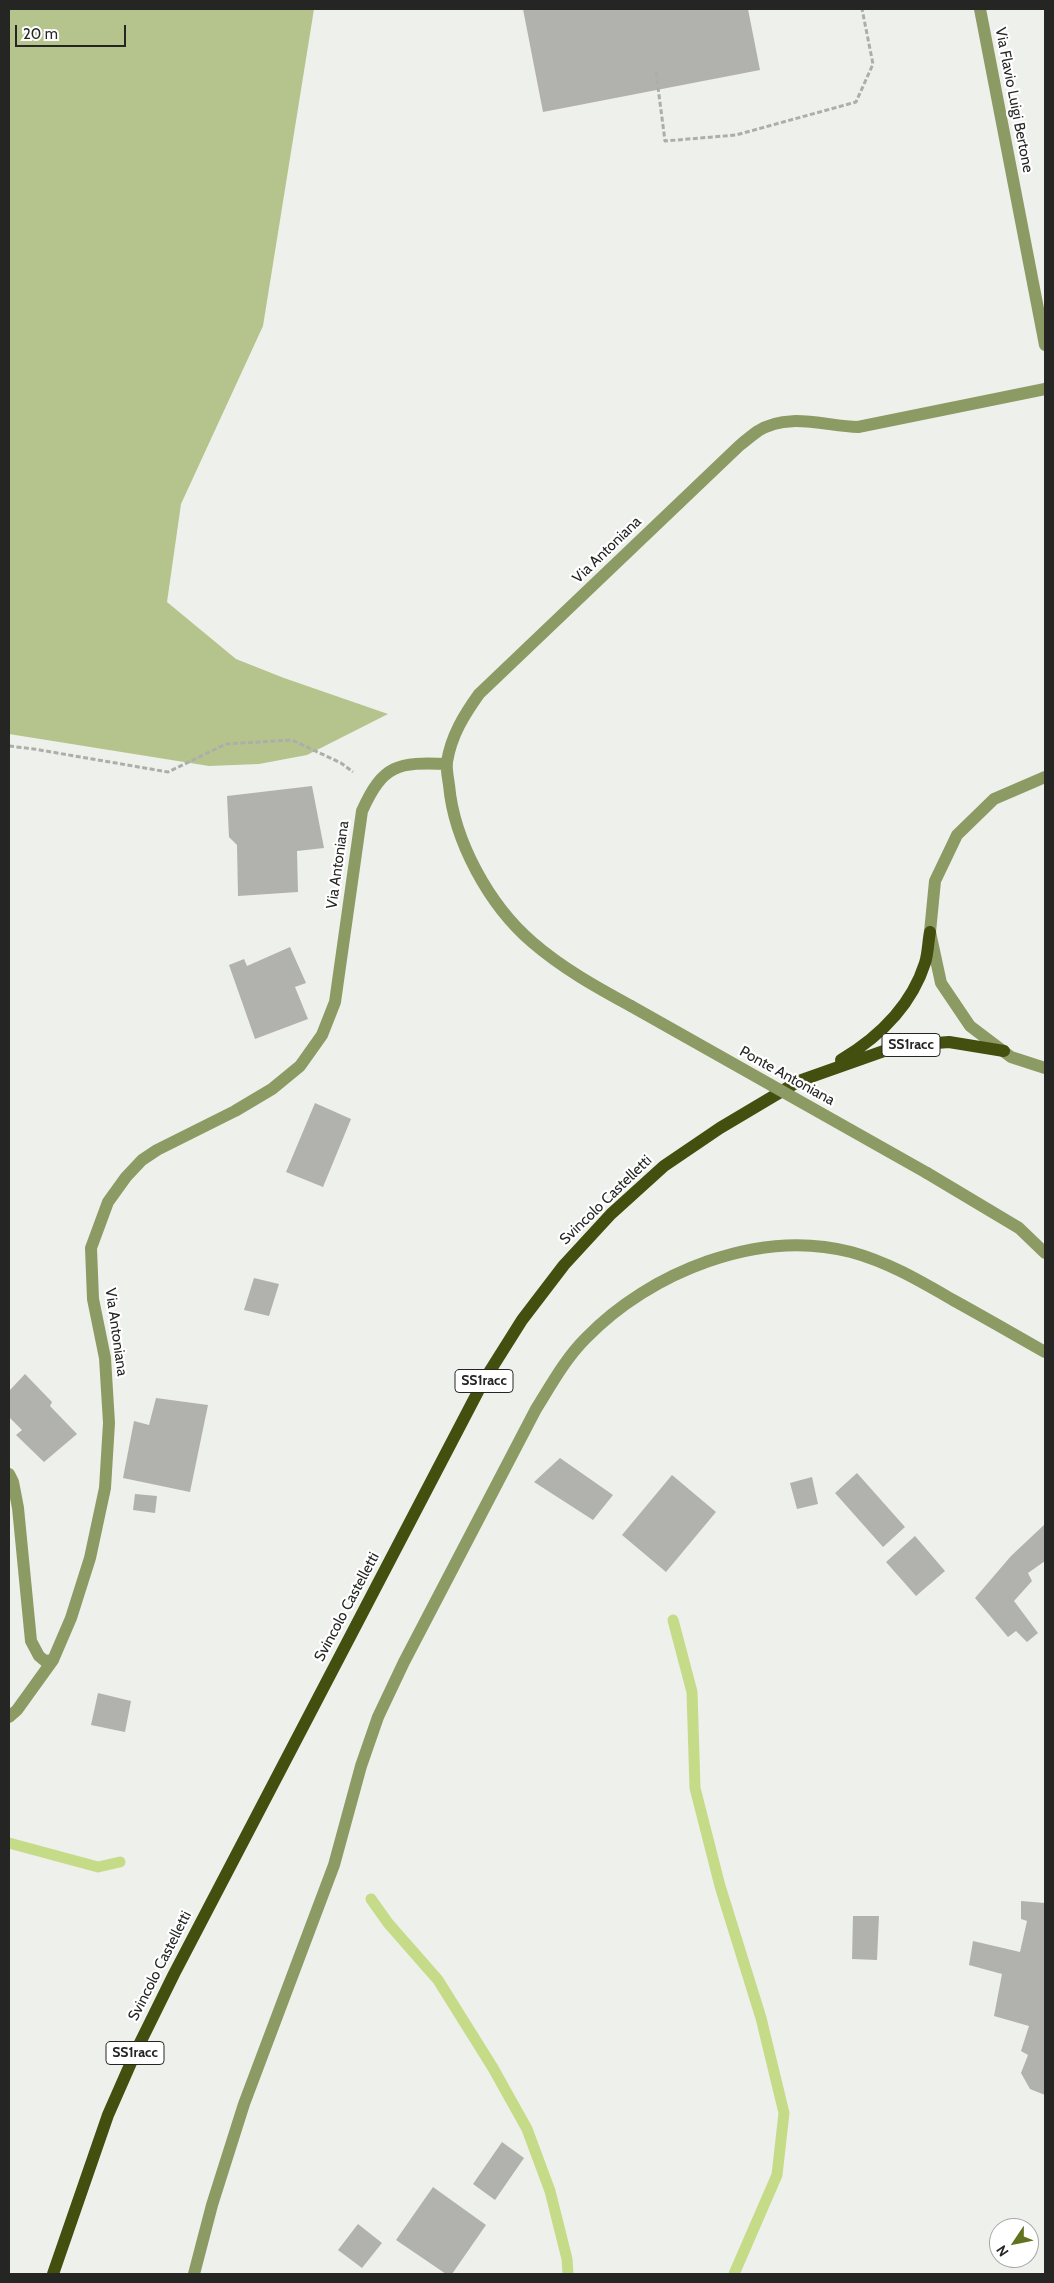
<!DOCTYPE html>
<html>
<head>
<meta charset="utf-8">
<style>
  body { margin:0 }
  #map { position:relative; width:1054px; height:2283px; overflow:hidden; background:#eef0eb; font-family:Cabin,sans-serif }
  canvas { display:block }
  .frame { position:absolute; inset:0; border:10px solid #252624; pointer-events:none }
  .north { position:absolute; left:989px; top:2218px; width:50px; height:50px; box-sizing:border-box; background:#fff; border:1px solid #a8a8a7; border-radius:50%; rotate:236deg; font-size:14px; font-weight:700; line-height:20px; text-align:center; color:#252624 }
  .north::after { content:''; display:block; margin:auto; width:18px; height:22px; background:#617220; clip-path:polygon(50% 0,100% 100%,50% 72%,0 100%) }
  .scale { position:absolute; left:15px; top:25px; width:111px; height:22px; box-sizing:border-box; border:2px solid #252624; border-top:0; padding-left:6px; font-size:15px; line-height:18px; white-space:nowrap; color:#252624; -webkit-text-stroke:4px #fff; paint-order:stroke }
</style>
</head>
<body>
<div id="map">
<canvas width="1054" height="2283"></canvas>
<div class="frame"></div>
<div class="north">N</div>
<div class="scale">20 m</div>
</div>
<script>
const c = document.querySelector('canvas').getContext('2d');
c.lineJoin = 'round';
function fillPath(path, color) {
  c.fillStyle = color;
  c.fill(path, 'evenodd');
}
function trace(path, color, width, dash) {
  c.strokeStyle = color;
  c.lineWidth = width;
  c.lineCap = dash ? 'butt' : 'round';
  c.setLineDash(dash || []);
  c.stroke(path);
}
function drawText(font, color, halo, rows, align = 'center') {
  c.font = font + ' Cabin,sans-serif';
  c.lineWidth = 4.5;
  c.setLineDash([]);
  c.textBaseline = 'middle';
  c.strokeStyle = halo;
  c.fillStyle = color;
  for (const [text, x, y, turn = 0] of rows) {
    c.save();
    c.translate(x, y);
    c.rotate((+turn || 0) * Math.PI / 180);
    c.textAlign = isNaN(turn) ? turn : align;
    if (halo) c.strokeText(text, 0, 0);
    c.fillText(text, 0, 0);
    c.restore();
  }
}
const green = new Path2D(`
  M 9,9 L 314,9 L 263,326 L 181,504 L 167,602 L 236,659 L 284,678 L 388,714 L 307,755 L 259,764 L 209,766 L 9,734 Z`);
const stream = new Path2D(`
  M 673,1620 L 692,1692 L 695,1788 L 720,1886 L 761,2018 L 784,2113 L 777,2175 L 734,2274
  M 9,1843 L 98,1867 L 120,1862
  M 371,1899 L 388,1923 L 438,1980 L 493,2068 L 527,2129 L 550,2191 L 567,2259 L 568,2274`);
const building = new Path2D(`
  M 523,9 L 748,9 L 760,70 L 543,112 Z
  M 312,786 L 324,848 L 297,851 L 298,892 L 238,896 L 237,845 L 229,837 L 227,796 Z
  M 290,947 L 306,983 L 295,987 L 308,1019 L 255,1039 L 229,965 L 244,959 L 247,966 Z
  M 315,1103 L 351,1119 L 323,1187 L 286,1172 Z
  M 254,1278 L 279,1284 L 269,1316 L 244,1310 Z
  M 25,1374 L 52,1402 L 50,1406 L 77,1434 L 44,1462 L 16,1435 L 22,1430 L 9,1417 L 9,1391 Z
  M 156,1398 L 208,1405 L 190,1492 L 123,1478 L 134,1421 L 149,1425 Z
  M 560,1458 L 613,1495 L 593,1520 L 534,1482 Z
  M 857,1473 L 905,1527 L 883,1547 L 835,1493 Z
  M 672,1475 L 716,1512 L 666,1572 L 622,1535 Z
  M 812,1477 L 818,1504 L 797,1509 L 790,1483 Z
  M 135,1494 L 157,1496 L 155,1513 L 133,1510 Z
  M 1045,1524 L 1045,1561 L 1028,1573 L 1032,1581 L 1014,1601 L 1038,1633 L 1027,1642 L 1016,1631 L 1008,1637 L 975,1598 L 1011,1556 Z
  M 915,1536 L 945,1571 L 916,1596 L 886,1562 Z
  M 98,1693 L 131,1701 L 125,1732 L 91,1725 Z
  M 1021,1901 L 1045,1903 L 1045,2095 L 1030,2089 L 1021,2073 L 1028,2055 L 1021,2051 L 1029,2026 L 994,2016 L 1002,1974 L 969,1965 L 973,1941 L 1020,1952 L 1027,1921 L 1021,1919 Z
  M 853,1916 L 879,1916 L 877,1960 L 852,1959 Z
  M 502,2142 L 524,2158 L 495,2200 L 473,2184 Z
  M 433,2187 L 486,2225 L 452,2274 L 446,2274 L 396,2240 Z
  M 358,2224 L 382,2243 L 362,2268 L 338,2250 Z`);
const path = new Path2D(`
  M 656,72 L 665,141 L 736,135 L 856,102 L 873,64 L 862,9
  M 9,746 L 34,749 L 168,772 L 226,744 L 292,740 L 341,763 L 353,772`);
const minor = new Path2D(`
  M 631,1006 C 596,987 562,968 532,942 C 489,905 454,841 449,785 C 448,778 446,769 447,762 C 451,736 464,715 479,694 L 739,446 C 745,441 751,436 758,431 C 788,412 825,426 858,427 L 1045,389
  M 927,1173 L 1019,1228 L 1045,1253
  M 9,1474 L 13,1482 L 18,1508 L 31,1641 L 39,1656 L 45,1661 L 53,1660
  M 9,1717 L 17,1710 L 53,1660 L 71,1618 L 90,1558 L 105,1488 L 109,1423 L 105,1358 L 93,1299 L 91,1248 L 108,1202 L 126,1177 L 142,1160 L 157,1150 L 235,1111 L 272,1089 L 300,1066 L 322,1035 L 335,1002 L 362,811 C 383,764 398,762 447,764
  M 194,2274 L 212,2205 L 244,2104 L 334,1865 L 361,1766 L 378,1717 L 404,1662 L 536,1409 C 551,1385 565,1359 586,1338 C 650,1272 759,1228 851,1252 C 888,1262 920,1281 953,1300 C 984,1317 1015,1335 1045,1352`);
const tertiary = new Path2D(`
  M 980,9 L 1045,345
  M 1045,777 L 994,799 L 957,835 L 935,881 L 930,932 L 941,983 L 970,1026 L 1011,1057 L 1045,1068`);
const primary = new Path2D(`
  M 841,1060 C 879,1037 911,1007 925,963 C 928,954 928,942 930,932
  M 53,2274 L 108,2115 L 137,2049 L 174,1974 L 483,1382 L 522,1320 L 564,1265 L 611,1214 L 664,1166 L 720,1128 L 799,1081 L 898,1046 L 949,1042 L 1004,1051`);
const minorBridge = new Path2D(`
  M 631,1006 L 927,1173`);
const shields = [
  [911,1045,58],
  [484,1381,58],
  [135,2053,58]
];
const shieldNames = [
  ["SS1racc",911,1045],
  ["SS1racc",484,1381],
  ["SS1racc",135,2053]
];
const streetNames = [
  ["Via Flavio Luigi Bertone",1014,100,79],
  ["Via Antoniana",607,550,-44],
  ["Via Antoniana",338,865,-82],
  ["Ponte Antoniana",787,1076,29],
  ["Svincolo Castelletti",606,1200,-44],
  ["Via Antoniana",116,1332,82],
  ["Svincolo Castelletti",347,1607,-62],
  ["Svincolo Castelletti",160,1966,-63]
];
fillPath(green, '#b5c48d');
trace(stream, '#c5db87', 11);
fillPath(building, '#b1b2ae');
trace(path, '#acaeaa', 3, [5, 2.5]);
trace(minor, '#8c9a64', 12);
trace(tertiary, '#8c9a64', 12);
trace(primary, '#424f0f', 12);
trace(minorBridge, '#8c9a64', 12);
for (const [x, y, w] of shields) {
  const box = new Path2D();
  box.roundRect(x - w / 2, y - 11.5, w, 23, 4);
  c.fillStyle = '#fff';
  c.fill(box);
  trace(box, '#252624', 1);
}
drawText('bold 14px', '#252624', null, shieldNames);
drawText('15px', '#252624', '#fff', streetNames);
</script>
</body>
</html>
